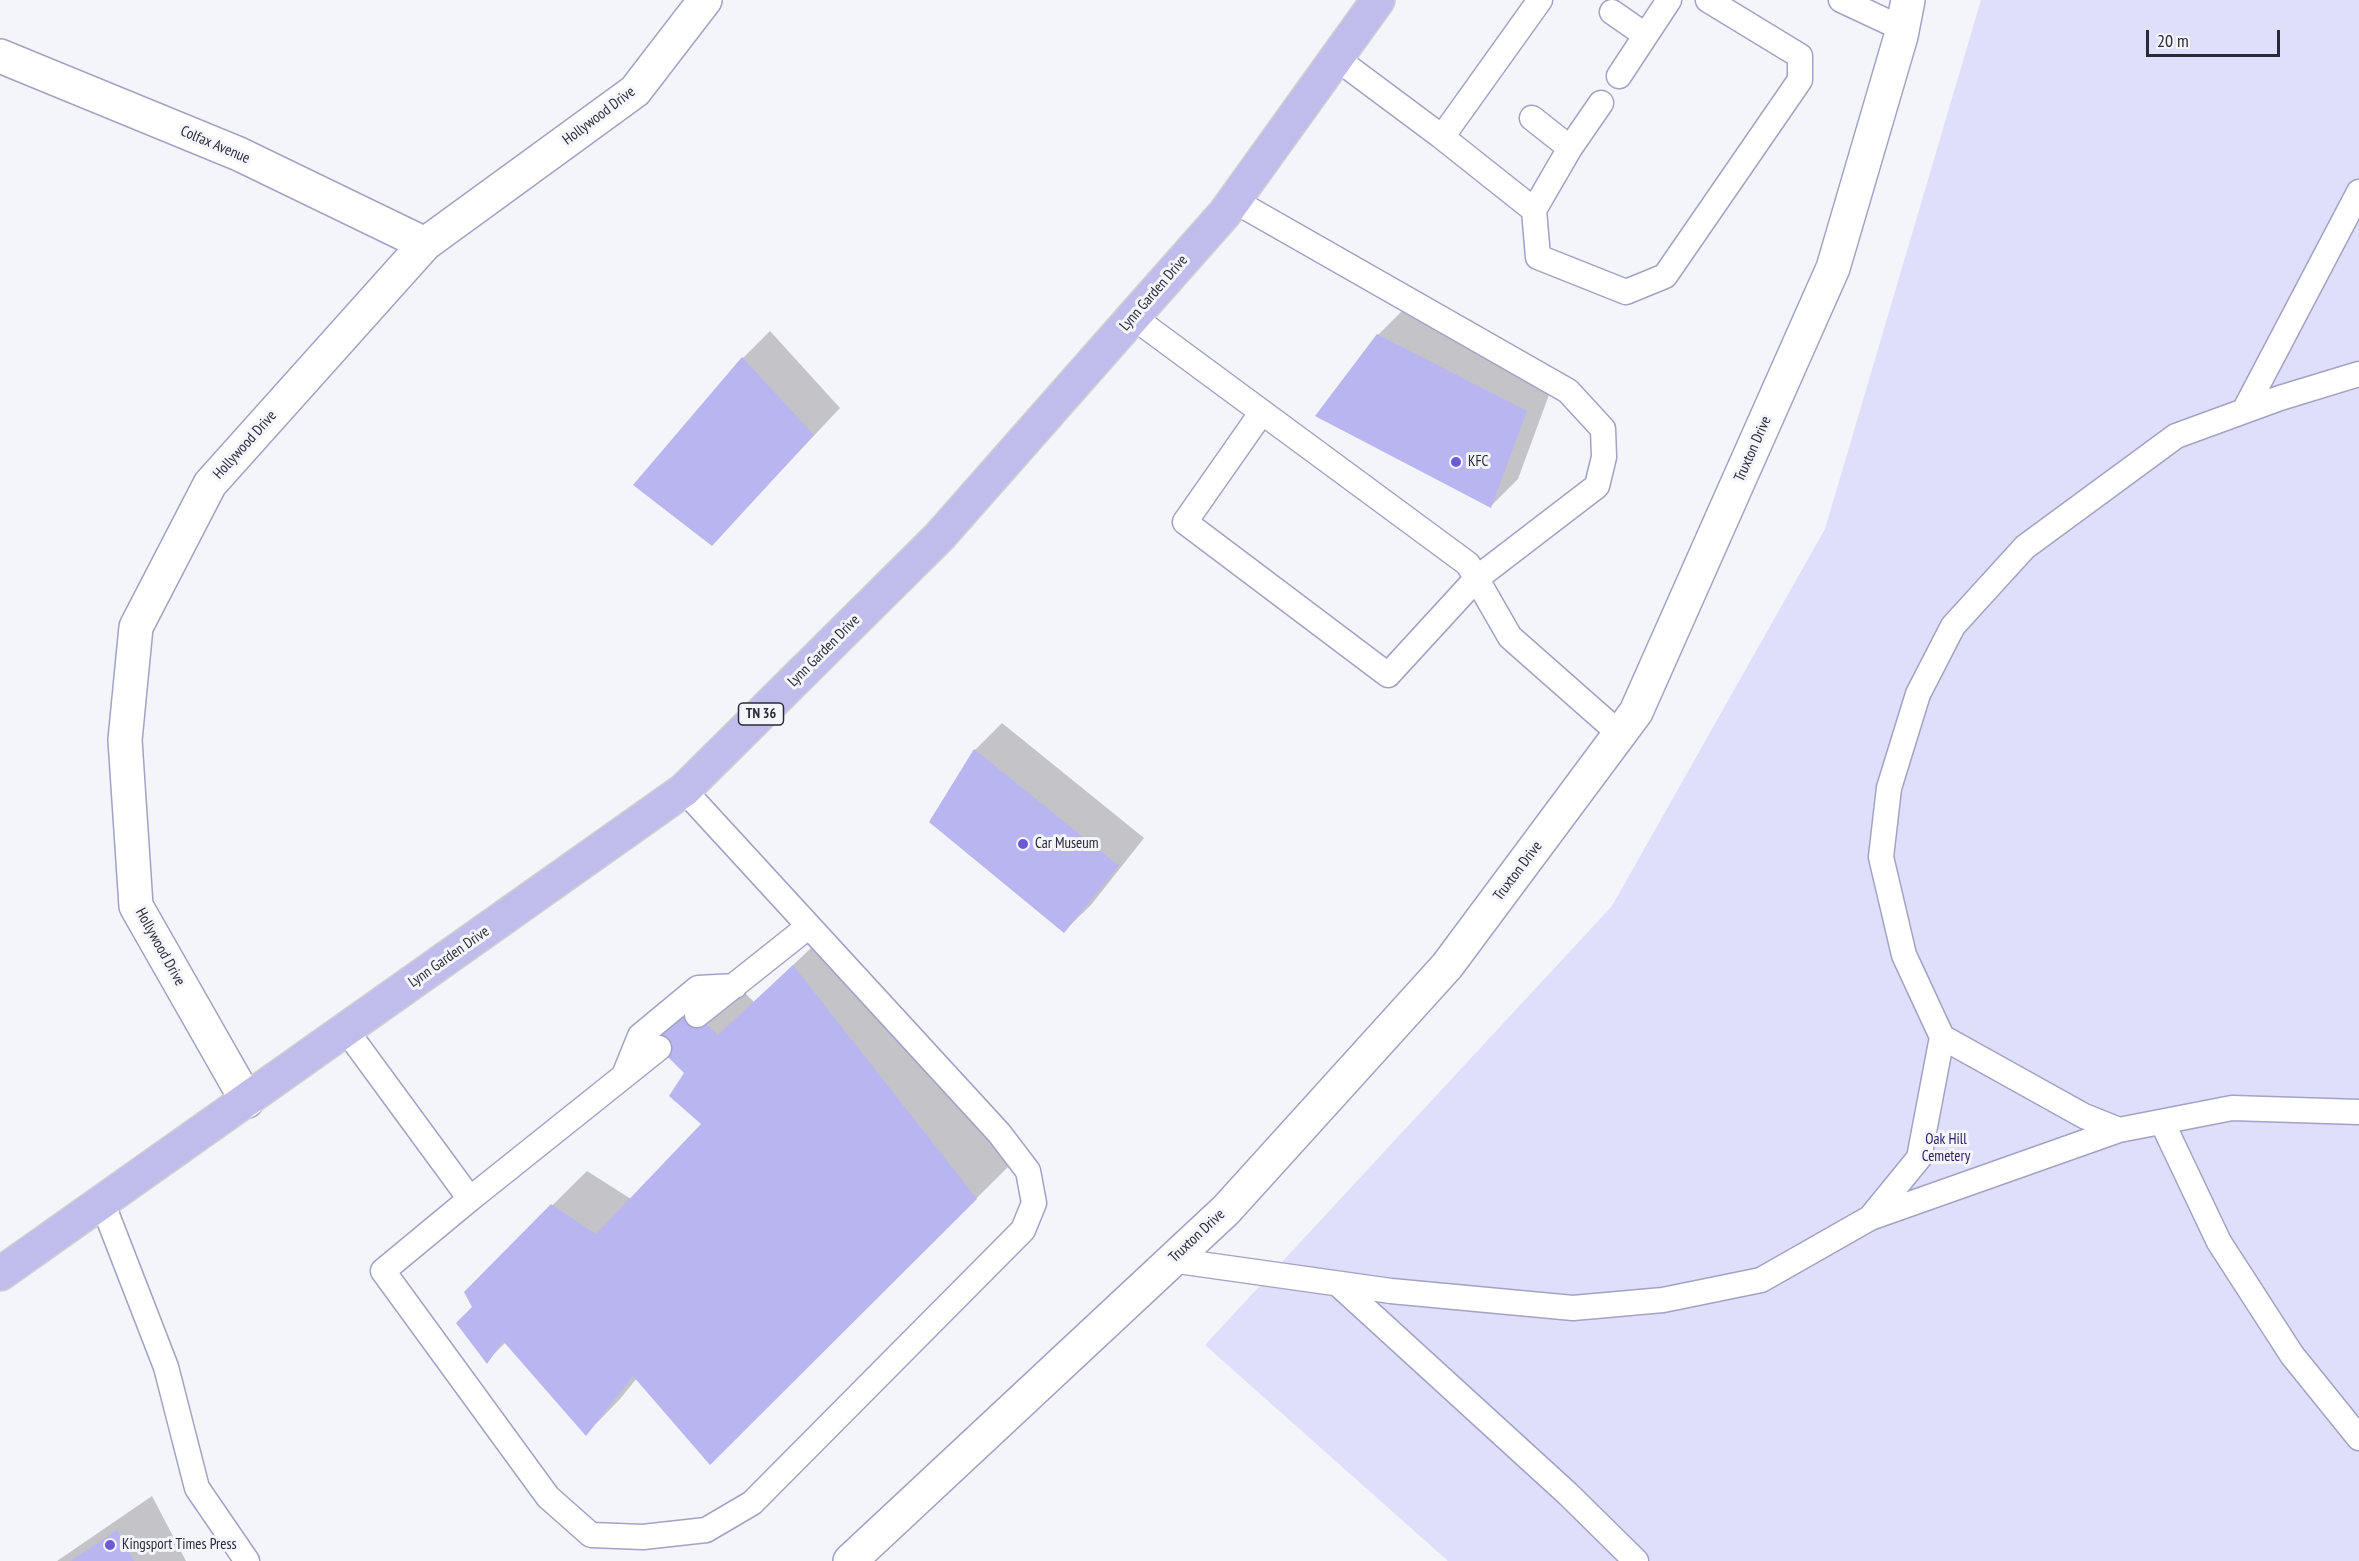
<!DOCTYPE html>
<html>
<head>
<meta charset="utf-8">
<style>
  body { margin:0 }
  #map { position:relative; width:2359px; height:1561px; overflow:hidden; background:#f4f4fb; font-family:"PT Sans Narrow",sans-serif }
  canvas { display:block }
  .scale { position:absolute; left:2146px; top:30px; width:134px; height:27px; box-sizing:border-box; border:3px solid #2a2937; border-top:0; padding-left:8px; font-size:18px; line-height:21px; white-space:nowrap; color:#2a2937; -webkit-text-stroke:4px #f4f4fb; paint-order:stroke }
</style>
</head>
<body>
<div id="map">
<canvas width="2359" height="1561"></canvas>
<div class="scale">20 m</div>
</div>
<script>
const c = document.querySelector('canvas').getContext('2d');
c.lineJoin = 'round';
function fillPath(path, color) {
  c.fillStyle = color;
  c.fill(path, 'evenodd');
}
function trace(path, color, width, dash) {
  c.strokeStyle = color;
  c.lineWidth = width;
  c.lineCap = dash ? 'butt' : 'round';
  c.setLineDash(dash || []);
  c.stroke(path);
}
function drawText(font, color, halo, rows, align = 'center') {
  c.font = font + ' "PT Sans Narrow",sans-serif';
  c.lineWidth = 6;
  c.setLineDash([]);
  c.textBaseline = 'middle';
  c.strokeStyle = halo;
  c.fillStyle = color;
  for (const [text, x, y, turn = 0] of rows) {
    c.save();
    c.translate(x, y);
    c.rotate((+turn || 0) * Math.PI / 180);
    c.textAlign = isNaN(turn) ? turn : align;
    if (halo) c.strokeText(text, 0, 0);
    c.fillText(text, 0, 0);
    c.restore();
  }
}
const green = new Path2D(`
  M 1981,0 L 2359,0 L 2359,1561 L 1448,1561 L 1205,1345 L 1612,906 L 1825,529 Z`);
const shadow = new Path2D(`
  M 1405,308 L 1553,384 L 1518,479 L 1491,506 L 1378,335 Z
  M 770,331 L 840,408 L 712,544 L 635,485 L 743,358 Z
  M 1002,723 L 1144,838 L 1091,905 L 1064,931 L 930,821 L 975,750 Z
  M 829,931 L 1011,1164 L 710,1463 L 637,1378 L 620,1399 L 586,1434 L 506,1342 L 487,1361 L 474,1307 L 465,1292 L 587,1171 L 631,1199 L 703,1124 L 686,1073 L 688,1006 L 725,973 L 754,1002 Z
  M 152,1496 L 186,1561 L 57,1561 Z`);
const building = new Path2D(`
  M 1377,334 L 1527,411 L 1491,508 L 1315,416 Z
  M 742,357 L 814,435 L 712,546 L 633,485 Z
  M 974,749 L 1119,866 L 1064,933 L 929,822 Z
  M 793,965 L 977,1199 L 710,1465 L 633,1376 L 586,1436 L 503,1341 L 487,1364 L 456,1323 L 472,1307 L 464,1292 L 551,1204 L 596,1234 L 701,1124 L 669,1096 L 684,1073 L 652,1041 L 689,1007 L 718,1035 Z
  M 117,1530 L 134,1561 L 71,1561 Z`);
const lane = new Path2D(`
  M 1540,0 L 1442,137 L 1534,210 L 1570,148 L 1601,103
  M 1841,0 L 1903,29
  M 1612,12 L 1645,35
  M 1336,58 L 1442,137
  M 1619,76 L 1669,0
  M 1532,118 L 1570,148
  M 1233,200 L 1568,391 L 1603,429 L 1604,457 L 1597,486 L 1477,578 L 1388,675 L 1185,522 L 1262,412
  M 1534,210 L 1538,257 L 1626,292 L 1665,276 L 1800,80 L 1800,56 L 1708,0
  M 1133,317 L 1468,564 L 1510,637 L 1620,734
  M 2244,411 L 2359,192
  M 697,1015 L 809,926
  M 346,1030 L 470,1199 L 383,1271 L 548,1497 L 591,1535 L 643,1537 L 706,1530 L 752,1503 L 1023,1230 L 1034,1203 L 1028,1171 L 999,1133 L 684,790
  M 1942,1037 L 2084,1116 L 2119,1130
  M 625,1073 L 640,1036 L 698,988 L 735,986
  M 2162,1122 L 2219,1242 L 2292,1355 L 2359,1438
  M 470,1199 L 659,1048
  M 102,1202 L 166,1367 L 197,1488 L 247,1561
  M 1870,1218 L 1919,1158 L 1942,1037 L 1904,955 L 1881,857 L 1889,788 L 1918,694 L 1953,626 L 2025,547 L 2176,436 L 2280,398 L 2359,374
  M 1171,1260 L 1391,1291 L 1573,1308 L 1663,1300 L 1761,1280 L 1870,1218 L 2119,1130 L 2232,1108 L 2359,1112
  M 1338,1284 L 1568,1494 L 1636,1561`);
const street = new Path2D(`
  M 0,56 L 239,154 L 425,244
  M 247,1101 L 136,906 L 125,740 L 136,627 L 210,484 L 425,244 L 635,91 L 705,0
  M 850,1561 L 1226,1210 L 1447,966 L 1636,712 L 1833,268 L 1901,36 L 1908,0`);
const primary = new Path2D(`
  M 0,1274 L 684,790 L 940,536 L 1133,317 L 1225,213 L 1378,0`);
const markers = [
  [1456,462,6,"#6e5ad4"],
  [1023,844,6,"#6e5ad4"],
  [110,1545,6,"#6e5ad4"]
];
const shields = [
  [761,714,45]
];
const shieldNames = [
  ["TN 36",761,714]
];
const streetNames = [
  ["Hollywood Drive",599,116,-37],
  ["Colfax Avenue",215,145,23],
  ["Lynn Garden Drive",1154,293,-49],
  ["Hollywood Drive",245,445,-48],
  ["Truxton Drive",1753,449,-66],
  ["Lynn Garden Drive",824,651,-45],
  ["Truxton Drive",1518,871,-53],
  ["Hollywood Drive",160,947,61],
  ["Lynn Garden Drive",449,957,-35],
  ["Truxton Drive",1197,1236,-43]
];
const poiNames = [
  ["KFC",1468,462],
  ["Car Museum",1035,844],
  ["Kingsport Times Press",122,1545]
];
const parkNames = [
  ["Oak Hill",1946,1140],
  ["Cemetery",1946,1157]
];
fillPath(green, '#dfdefb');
fillPath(shadow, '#0003');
fillPath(building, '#b8b5f0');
trace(lane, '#a3a2c4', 27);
trace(street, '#a3a2c4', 36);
trace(primary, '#d0d0d3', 36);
trace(lane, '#fff', 24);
trace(street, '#fff', 33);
trace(primary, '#c0bceb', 33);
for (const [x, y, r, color] of markers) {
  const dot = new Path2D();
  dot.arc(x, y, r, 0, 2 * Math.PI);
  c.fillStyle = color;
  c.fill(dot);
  trace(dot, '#f4f4fb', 2);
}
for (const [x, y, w] of shields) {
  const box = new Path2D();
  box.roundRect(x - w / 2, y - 11, w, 22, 4.5);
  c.fillStyle = '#f4f4fb';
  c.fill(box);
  trace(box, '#2a2937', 1.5);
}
drawText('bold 14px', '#2a2937', null, shieldNames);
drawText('15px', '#2a2937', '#f4f4fb', streetNames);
drawText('15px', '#2a2937', '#f4f4fb', poiNames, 'left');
drawText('15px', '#291b5f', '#f4f4fb', parkNames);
</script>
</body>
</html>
